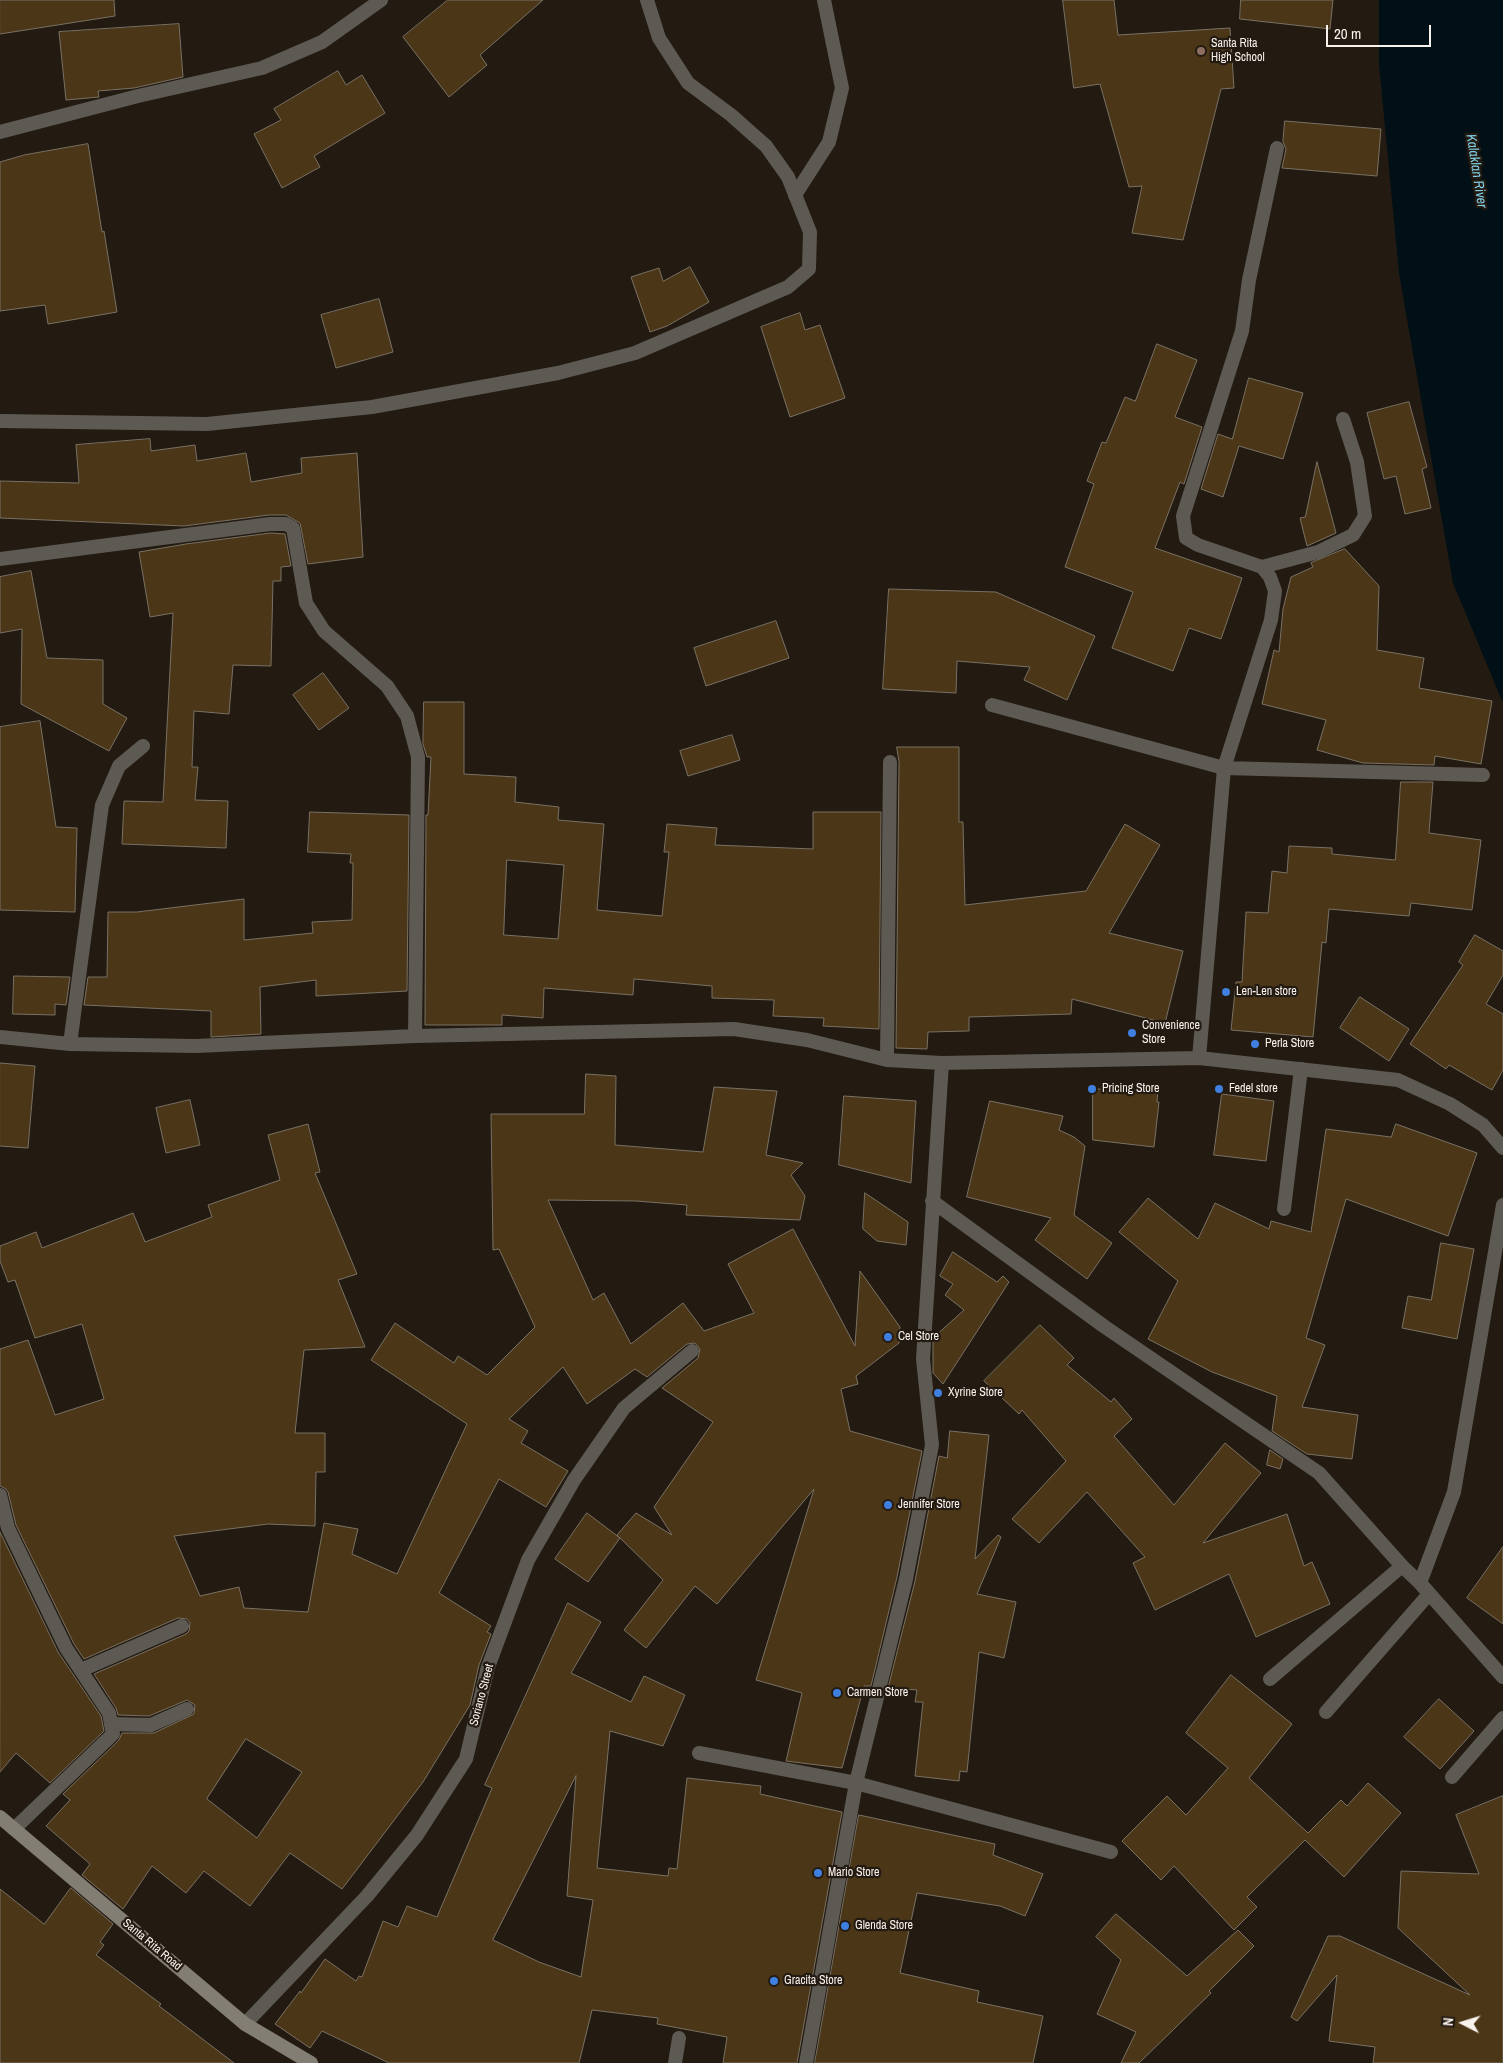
<!DOCTYPE html>
<html>
<head>
<meta charset="utf-8">
<style>
  body { margin:0 }
  #map { position:relative; width:1503px; height:2063px; overflow:hidden; background:#231a11; font-family:"Archivo Narrow",sans-serif }
  canvas { display:block }
  .north { position:absolute; left:1438px; top:1998px; width:50px; height:50px; -webkit-text-stroke:4px #231a11; paint-order:stroke; rotate:275deg; font-size:14px; font-weight:700; line-height:20px; text-align:center; color:#f9f2ec }
  .north::after { content:''; display:block; margin:auto; width:18px; height:22px; background:#f9f2ec; clip-path:polygon(50% 0,100% 100%,50% 72%,0 100%) }
  .scale { position:absolute; left:1326px; top:25px; width:105px; height:22px; box-sizing:border-box; border:2px solid #f9f2ec; border-top:0; padding-left:6px; font-size:15px; line-height:18px; white-space:nowrap; color:#f9f2ec; -webkit-text-stroke:4px #231a11; paint-order:stroke }
</style>
</head>
<body>
<div id="map">
<canvas width="1503" height="2063"></canvas>
<div class="north">N</div>
<div class="scale">20 m</div>
</div>
<script>
const c = document.querySelector('canvas').getContext('2d');
c.lineJoin = 'round';
function fillPath(path, color) {
  c.fillStyle = color;
  c.fill(path, 'evenodd');
}
function trace(path, color, width, dash) {
  c.strokeStyle = color;
  c.lineWidth = width;
  c.lineCap = dash ? 'butt' : 'round';
  c.setLineDash(dash || []);
  c.stroke(path);
}
function drawText(font, color, halo, rows, align = 'center') {
  c.font = font + ' "Archivo Narrow",sans-serif';
  c.lineWidth = 4.5;
  c.setLineDash([]);
  c.textBaseline = 'middle';
  c.strokeStyle = halo;
  c.fillStyle = color;
  for (const [text, x, y, turn = 0] of rows) {
    c.save();
    c.translate(x, y);
    c.rotate((+turn || 0) * Math.PI / 180);
    c.textAlign = isNaN(turn) ? turn : align;
    if (halo) c.strokeText(text, 0, 0);
    c.fillText(text, 0, 0);
    c.restore();
  }
}
const water = new Path2D(`
  M 1379,0 L 1503,0 L 1503,703 L 1453,583 L 1399,273 L 1379,64 Z`);
const building = new Path2D(`
  M 0,0 L 114,0 L 115,16 L 0,34 Z
  M 448,0 L 543,0 L 480,55 L 487,65 L 449,97 L 403,37 Z
  M 1063,0 L 1114,0 L 1118,35 L 1230,28 L 1234,88 L 1221,89 L 1183,240 L 1132,233 L 1142,186 L 1129,187 L 1100,84 L 1074,88 Z
  M 1241,0 L 1333,0 L 1330,29 L 1240,19 Z
  M 179,24 L 183,77 L 134,88 L 98,91 L 99,97 L 66,100 L 59,32 Z
  M 338,71 L 346,85 L 362,75 L 385,113 L 314,156 L 320,167 L 282,188 L 254,134 L 281,120 L 274,109 Z
  M 1285,121 L 1381,129 L 1377,176 L 1282,168 L 1286,149 L 1283,142 Z
  M 88,144 L 102,232 L 104,231 L 117,312 L 48,324 L 45,305 L 0,311 L 0,162 L 24,155 Z
  M 690,267 L 709,302 L 667,326 L 650,332 L 631,277 L 659,268 L 663,281 Z
  M 379,299 L 393,352 L 336,368 L 321,315 Z
  M 800,313 L 805,330 L 820,325 L 845,398 L 790,417 L 761,327 Z
  M 1157,344 L 1197,360 L 1175,417 L 1202,427 L 1184,484 L 1180,482 L 1155,548 L 1242,578 L 1221,639 L 1189,628 L 1173,671 L 1112,648 L 1133,592 L 1065,567 L 1094,484 L 1087,481 L 1102,442 L 1106,443 L 1125,397 L 1135,401 Z
  M 1249,378 L 1303,393 L 1283,459 L 1239,446 L 1223,497 L 1201,489 L 1218,434 L 1232,439 Z
  M 1409,402 L 1427,467 L 1422,469 L 1431,508 L 1405,514 L 1396,476 L 1384,479 L 1367,413 Z
  M 150,439 L 151,451 L 195,445 L 197,461 L 246,453 L 251,482 L 302,473 L 301,458 L 357,453 L 363,557 L 308,564 L 300,523 L 286,515 L 269,515 L 184,526 L 0,518 L 0,481 L 79,483 L 76,445 Z
  M 1317,462 L 1336,533 L 1307,546 L 1300,518 L 1305,517 Z
  M 271,533 L 285,534 L 291,566 L 281,567 L 281,581 L 273,581 L 271,666 L 233,665 L 229,714 L 194,711 L 192,767 L 198,767 L 195,800 L 228,801 L 226,848 L 122,844 L 124,801 L 163,802 L 173,613 L 150,617 L 139,552 L 186,544 Z
  M 1345,549 L 1379,586 L 1377,650 L 1424,658 L 1419,688 L 1492,701 L 1481,764 L 1435,756 L 1434,765 L 1363,763 L 1317,750 L 1326,720 L 1262,704 L 1274,650 L 1279,652 L 1283,609 L 1291,577 L 1313,567 L 1311,563 Z
  M 31,571 L 47,658 L 103,660 L 103,704 L 127,718 L 109,751 L 21,704 L 22,629 L 0,633 L 0,577 Z
  M 889,589 L 996,592 L 1095,636 L 1067,700 L 1024,680 L 1030,667 L 957,661 L 956,693 L 883,689 Z
  M 776,621 L 789,658 L 706,686 L 694,648 Z
  M 323,673 L 349,708 L 319,730 L 293,695 Z
  M 424,702 L 464,702 L 464,774 L 516,777 L 515,802 L 559,807 L 558,820 L 604,824 L 597,910 L 662,916 L 669,852 L 664,852 L 667,824 L 717,828 L 715,845 L 813,849 L 813,812 L 881,812 L 879,1029 L 823,1026 L 824,1018 L 773,1016 L 774,1000 L 712,998 L 712,986 L 634,979 L 633,995 L 544,988 L 543,1018 L 502,1015 L 502,1025 L 425,1025 L 426,815 L 428,815 L 431,757 L 427,757 L 423,744 ZM 507,860 L 564,865 L 558,939 L 504,935 Z
  M 40,721 L 56,827 L 77,828 L 75,912 L 0,910 L 0,727 Z
  M 732,735 L 740,760 L 688,776 L 680,751 Z
  M 897,747 L 959,747 L 959,822 L 963,822 L 965,905 L 1086,891 L 1125,824 L 1160,845 L 1109,933 L 1183,951 L 1165,1023 L 1072,999 L 1071,1014 L 969,1017 L 969,1031 L 928,1032 L 927,1049 L 896,1048 L 899,762 Z
  M 1401,782 L 1433,782 L 1429,833 L 1481,840 L 1472,910 L 1411,903 L 1409,916 L 1329,909 L 1326,943 L 1322,942 L 1313,1037 L 1231,1030 L 1236,982 L 1242,982 L 1246,912 L 1268,913 L 1272,871 L 1287,873 L 1289,846 L 1332,848 L 1332,854 L 1395,860 Z
  M 310,812 L 409,815 L 407,991 L 316,996 L 316,980 L 260,987 L 261,1034 L 211,1037 L 211,1011 L 84,1005 L 88,977 L 107,977 L 108,912 L 137,912 L 244,899 L 244,940 L 313,933 L 312,922 L 352,920 L 353,863 L 350,863 L 351,854 L 308,852 Z
  M 1475,935 L 1503,951 L 1503,975 L 1486,1004 L 1503,1014 L 1503,1070 L 1492,1090 L 1449,1065 L 1446,1069 L 1410,1044 L 1463,965 L 1459,962 Z
  M 14,976 L 70,977 L 66,1005 L 55,1004 L 55,1015 L 13,1014 Z
  M 1360,997 L 1409,1029 L 1389,1061 L 1340,1028 Z
  M 0,1063 L 35,1066 L 28,1148 L 0,1146 Z
  M 586,1074 L 616,1076 L 615,1145 L 703,1152 L 714,1087 L 777,1091 L 766,1155 L 803,1163 L 791,1175 L 805,1196 L 800,1220 L 686,1215 L 687,1205 L 636,1201 L 548,1200 L 593,1300 L 604,1293 L 631,1344 L 683,1303 L 704,1331 L 754,1313 L 728,1264 L 793,1229 L 855,1346 L 860,1271 L 900,1327 L 899,1343 L 856,1376 L 858,1384 L 841,1389 L 850,1431 L 922,1451 L 897,1577 L 871,1686 L 864,1686 L 842,1768 L 786,1761 L 802,1693 L 756,1680 L 814,1489 L 717,1604 L 695,1586 L 646,1648 L 624,1630 L 663,1580 L 617,1535 L 636,1513 L 672,1535 L 654,1507 L 713,1422 L 662,1388 L 698,1358 L 700,1349 L 695,1343 L 687,1344 L 647,1377 L 635,1369 L 587,1404 L 563,1367 L 509,1419 L 528,1431 L 521,1443 L 568,1471 L 546,1507 L 499,1479 L 439,1593 L 491,1626 L 487,1632 L 491,1634 L 479,1665 L 470,1705 L 423,1782 L 342,1889 L 290,1853 L 250,1906 L 204,1871 L 186,1893 L 152,1866 L 123,1909 L 82,1875 L 90,1864 L 46,1826 L 70,1800 L 63,1794 L 119,1740 L 122,1733 L 154,1733 L 194,1714 L 195,1705 L 187,1700 L 149,1716 L 118,1715 L 116,1708 L 94,1674 L 186,1634 L 189,1631 L 190,1623 L 187,1619 L 178,1618 L 84,1659 L 74,1644 L 16,1525 L 8,1492 L 6,1489 L 0,1486 L 0,1349 L 28,1340 L 55,1415 L 104,1399 L 82,1324 L 35,1338 L 15,1280 L 8,1282 L 0,1261 L 0,1246 L 36,1232 L 42,1248 L 133,1213 L 145,1242 L 212,1217 L 208,1205 L 280,1180 L 268,1135 L 308,1124 L 320,1172 L 315,1173 L 357,1274 L 338,1280 L 365,1347 L 304,1350 L 295,1433 L 325,1433 L 325,1472 L 316,1472 L 315,1526 L 268,1524 L 174,1536 L 200,1596 L 239,1587 L 244,1608 L 308,1612 L 324,1523 L 358,1529 L 352,1554 L 397,1574 L 467,1424 L 371,1360 L 395,1323 L 454,1363 L 458,1356 L 487,1375 L 535,1327 L 499,1249 L 493,1250 L 491,1114 L 584,1114 ZM 246,1739 L 302,1772 L 257,1838 L 207,1799 Z
  M 1093,1089 L 1158,1089 L 1157,1102 L 1159,1102 L 1154,1147 L 1093,1140 Z
  M 1222,1094 L 1274,1101 L 1266,1161 L 1214,1155 Z
  M 844,1096 L 916,1101 L 911,1183 L 839,1165 Z
  M 190,1100 L 200,1145 L 166,1153 L 156,1108 Z
  M 990,1101 L 1063,1116 L 1059,1130 L 1074,1137 L 1085,1146 L 1074,1215 L 1112,1243 L 1087,1279 L 1035,1240 L 1051,1218 L 967,1197 Z
  M 1396,1124 L 1477,1153 L 1448,1236 L 1346,1199 L 1306,1338 L 1325,1345 L 1302,1407 L 1358,1415 L 1352,1459 L 1307,1454 L 1272,1431 L 1277,1396 L 1212,1372 L 1148,1339 L 1178,1281 L 1119,1232 L 1148,1198 L 1198,1239 L 1215,1203 L 1269,1229 L 1271,1221 L 1311,1232 L 1326,1129 L 1391,1137 Z
  M 865,1193 L 908,1222 L 906,1245 L 877,1241 L 863,1229 Z
  M 1441,1243 L 1474,1249 L 1457,1339 L 1402,1328 L 1408,1296 L 1431,1300 Z
  M 953,1252 L 997,1282 L 1003,1276 L 1009,1282 L 943,1384 L 933,1373 L 933,1338 L 964,1310 L 945,1295 L 953,1284 L 940,1276 Z
  M 1040,1325 L 1074,1358 L 1067,1365 L 1111,1402 L 1114,1398 L 1132,1419 L 1114,1436 L 1174,1505 L 1225,1443 L 1261,1473 L 1203,1543 L 1287,1514 L 1304,1566 L 1312,1562 L 1330,1604 L 1256,1637 L 1229,1574 L 1155,1610 L 1133,1563 L 1145,1557 L 1087,1492 L 1039,1543 L 1012,1519 L 1066,1461 L 1022,1410 L 1019,1414 L 984,1381 Z
  M 950,1431 L 989,1435 L 975,1559 L 998,1535 L 1001,1537 L 977,1594 L 1016,1602 L 1004,1658 L 979,1652 L 967,1772 L 960,1771 L 959,1781 L 915,1776 L 923,1702 L 915,1702 L 917,1690 L 888,1688 L 915,1581 L 939,1456 L 947,1458 Z
  M 1270,1450 L 1283,1459 L 1280,1469 L 1267,1465 Z
  M 587,1513 L 620,1538 L 588,1582 L 555,1559 Z
  M 0,1532 L 58,1652 L 101,1716 L 104,1731 L 50,1783 L 16,1753 L 0,1772 Z
  M 1503,1547 L 1503,1624 L 1467,1598 Z
  M 568,1603 L 601,1622 L 571,1673 L 631,1702 L 644,1676 L 685,1695 L 663,1746 L 610,1731 L 597,1868 L 668,1876 L 669,1868 L 677,1869 L 687,1778 L 761,1786 L 760,1794 L 842,1812 L 797,2063 L 723,2063 L 727,2037 L 657,2024 L 658,2018 L 592,2010 L 579,2063 L 389,2063 L 322,2031 L 310,2048 L 275,2024 L 300,1991 L 301,1993 L 325,1959 L 356,1981 L 359,1976 L 362,1977 L 383,1921 L 398,1927 L 407,1906 L 437,1917 L 492,1788 L 485,1785 ZM 576,1776 L 567,1896 L 593,1900 L 581,1977 L 539,1962 L 493,1940 Z
  M 1231,1675 L 1292,1724 L 1249,1778 L 1308,1833 L 1341,1800 L 1347,1806 L 1368,1783 L 1401,1813 L 1344,1877 L 1305,1840 L 1247,1897 L 1257,1907 L 1234,1930 L 1174,1866 L 1161,1880 L 1122,1841 L 1167,1796 L 1186,1815 L 1228,1768 L 1186,1733 Z
  M 1439,1699 L 1474,1731 L 1440,1769 L 1404,1737 Z
  M 1503,1796 L 1503,2063 L 1373,2063 L 1375,2047 L 1329,2041 L 1337,1975 L 1297,2021 L 1291,2017 L 1328,1936 L 1340,1936 L 1470,1995 L 1398,1928 L 1401,1871 L 1479,1874 L 1456,1815 Z
  M 859,1815 L 995,1844 L 993,1855 L 1043,1874 L 1025,1916 L 1000,1906 L 917,1893 L 900,1973 L 979,1991 L 977,2002 L 1043,2016 L 1033,2063 L 815,2063 Z
  M 71,1888 L 113,1924 L 100,1942 L 104,1945 L 96,1955 L 161,2004 L 159,2006 L 234,2063 L 0,2063 L 0,1889 L 44,1924 Z
  M 1116,1914 L 1187,1976 L 1238,1930 L 1254,1946 L 1209,1991 L 1211,1993 L 1139,2063 L 1121,2063 L 1136,2032 L 1097,2014 L 1121,1960 L 1096,1937 Z`);
const service = new Path2D(`
  M 795,195 L 829,142 L 842,88 L 824,0
  M 1262,567 L 1318,552 L 1353,535 L 1365,516 L 1357,462 L 1343,419
  M 1284,1209 L 1301,1069
  M 81,1670 L 182,1626
  M 1270,1679 L 1402,1566
  M 1326,1712 L 1429,1594
  M 111,1724 L 151,1725 L 187,1709
  M 1452,1777 L 1503,1718
  M 675,2063 L 679,2038`);
const minor = new Path2D(`
  M 0,132 L 138,96 L 262,68 L 322,42 L 381,0
  M 0,421 L 207,424 L 372,407 L 558,373 L 635,353 L 788,287 L 809,269 L 810,232 L 788,177 L 766,146 L 731,115 L 688,83 L 659,38 L 647,0
  M 0,559 L 270,524 L 286,524 L 293,528 L 306,603 L 324,631 L 387,686 L 407,716 L 418,757 L 415,1036
  M 992,705 L 1224,768 L 1483,775
  M 0,1037 L 70,1044 L 196,1046 L 415,1036 L 734,1029 L 807,1040 L 887,1060 L 942,1063 L 1199,1058 L 1398,1080 L 1450,1104 L 1483,1125 L 1503,1148
  M 70,1044 L 102,805 L 119,766 L 143,746
  M 1199,1058 L 1224,768 L 1271,620 L 1275,591 L 1270,577 L 1262,567 L 1198,545 L 1186,538 L 1183,516 L 1242,331 L 1249,280 L 1277,148
  M 887,1060 L 890,762
  M 932,1201 L 1105,1327 L 1319,1473 L 1402,1566 L 1420,1583 L 1503,1677
  M 0,1495 L 8,1528 L 66,1648 L 109,1713 L 113,1734 L 14,1829
  M 1420,1583 L 1454,1492 L 1503,1205
  M 699,1753 L 856,1783 L 1111,1852
  M 245,2024 L 367,1896 L 417,1835 L 466,1759 L 488,1667 L 528,1560 L 574,1480 L 624,1408 L 692,1351
  M 806,2063 L 856,1783 L 906,1579 L 932,1445 L 923,1359 L 942,1063`);
const secondary = new Path2D(`
  M 0,1817 L 245,2024 L 311,2063`);
const markers = [
  [1201,51,5,"#8d6e63"],
  [1226,992,5,"#3f7fe0"],
  [1132,1033,5,"#3f7fe0"],
  [1255,1044,5,"#3f7fe0"],
  [1092,1089,5,"#3f7fe0"],
  [1219,1089,5,"#3f7fe0"],
  [888,1337,5,"#3f7fe0"],
  [938,1393,5,"#3f7fe0"],
  [888,1505,5,"#3f7fe0"],
  [837,1693,5,"#3f7fe0"],
  [818,1873,5,"#3f7fe0"],
  [845,1926,5,"#3f7fe0"],
  [774,1981,5,"#3f7fe0"]
];
const poiNames = [
  ["Santa Rita",1211,44],
  ["High School",1211,58],
  ["Len-Len store",1236,992],
  ["Convenience",1142,1026],
  ["Store",1142,1040],
  ["Perla Store",1265,1044],
  ["Pricing Store",1102,1089],
  ["Fedel store",1229,1089],
  ["Cel Store",898,1337],
  ["Xyrine Store",948,1393],
  ["Jennifer Store",898,1505],
  ["Carmen Store",847,1693],
  ["Mario Store",828,1873],
  ["Glenda Store",855,1926],
  ["Gracita Store",784,1981]
];
const streetNames = [
  ["Soriano Street",482,1695,-75],
  ["Santa Rita Road",152,1945,40]
];
const waterNames = [
  ["Kalaklan River",1476,171,81]
];
fillPath(water, '#001016');
fillPath(building, '#4b3718');
trace(building, '#797164', 1);
trace(service, '#5d5a54', 14);
trace(minor, '#5d5a54', 14);
trace(secondary, '#827e74', 14);
for (const [x, y, r, color] of markers) {
  const dot = new Path2D();
  dot.arc(x, y, r, 0, 2 * Math.PI);
  c.fillStyle = color;
  c.fill(dot);
  trace(dot, '#231a11', 2);
}
drawText('12px', '#f9f2ec', '#231a11', poiNames, 'left');
drawText('12px', '#f9f2ec', '#231a11', streetNames);
drawText('italic 14px', '#80cfe7', '#231a11', waterNames);
</script>
</body>
</html>
